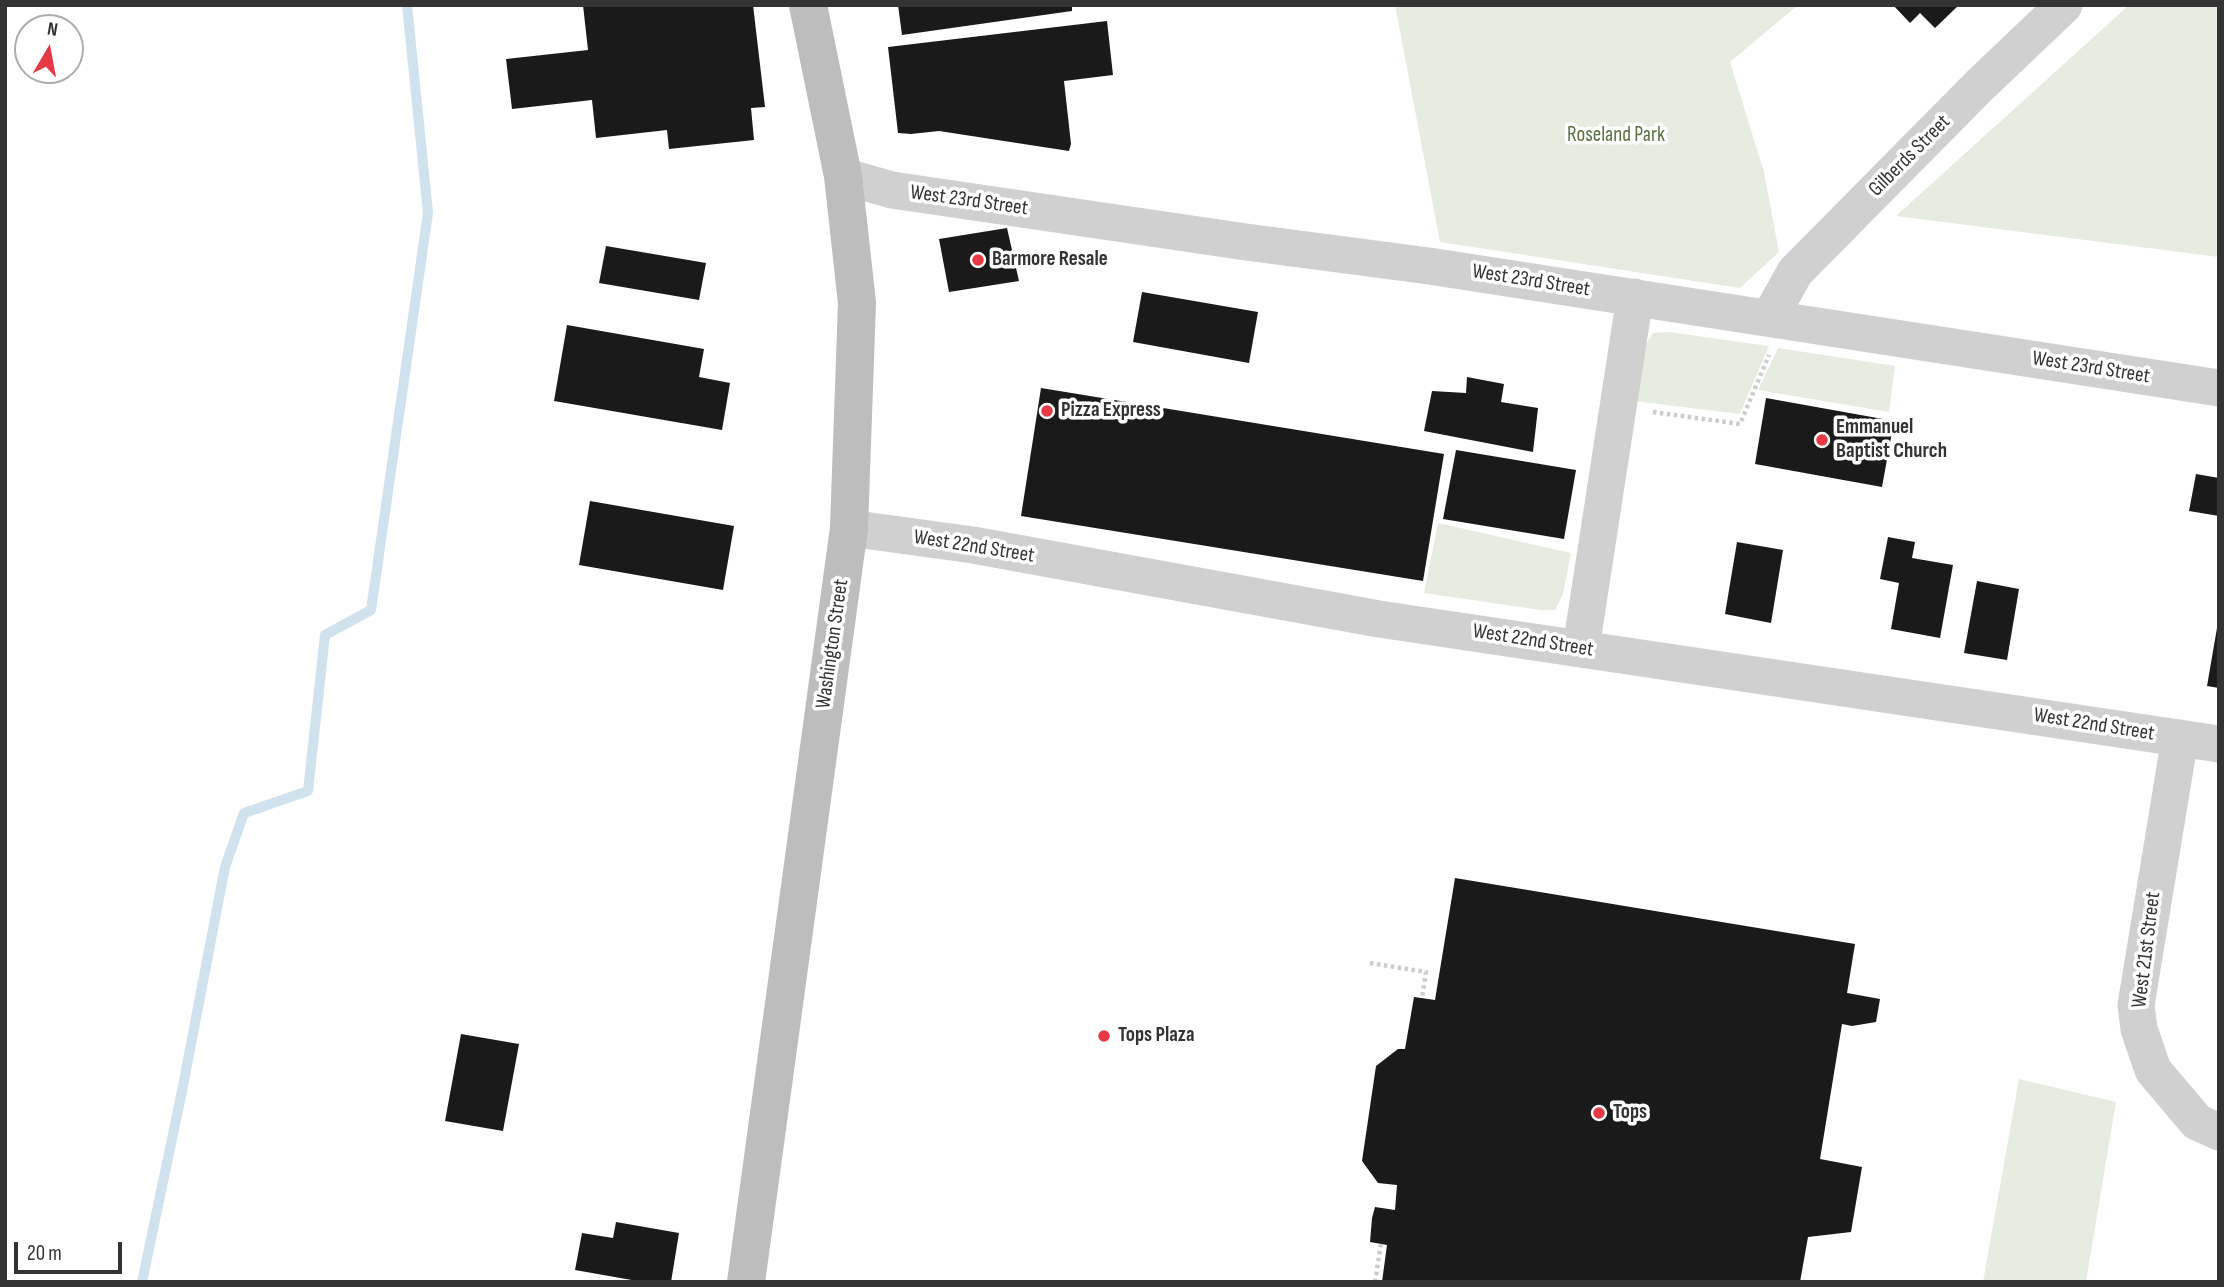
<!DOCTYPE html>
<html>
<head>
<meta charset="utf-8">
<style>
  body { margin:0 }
  #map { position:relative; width:2224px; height:1287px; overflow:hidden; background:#fff; font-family:"Sofia Sans Condensed",sans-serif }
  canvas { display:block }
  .frame { position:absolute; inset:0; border:7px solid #333; pointer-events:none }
  .north { position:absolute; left:14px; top:14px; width:70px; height:70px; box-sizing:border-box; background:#fff; border:2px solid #adadad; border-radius:50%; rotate:10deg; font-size:19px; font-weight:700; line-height:28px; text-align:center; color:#333 }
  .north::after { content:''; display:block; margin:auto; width:24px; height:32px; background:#e63946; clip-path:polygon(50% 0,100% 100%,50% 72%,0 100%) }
  .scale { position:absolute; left:14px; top:1242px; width:108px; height:32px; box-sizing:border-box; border:4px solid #333; border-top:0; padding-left:9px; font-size:21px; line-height:24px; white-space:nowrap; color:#333; -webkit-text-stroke:5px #fff; paint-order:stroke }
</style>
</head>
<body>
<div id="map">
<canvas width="2224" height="1287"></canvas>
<div class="frame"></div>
<div class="north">N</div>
<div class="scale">20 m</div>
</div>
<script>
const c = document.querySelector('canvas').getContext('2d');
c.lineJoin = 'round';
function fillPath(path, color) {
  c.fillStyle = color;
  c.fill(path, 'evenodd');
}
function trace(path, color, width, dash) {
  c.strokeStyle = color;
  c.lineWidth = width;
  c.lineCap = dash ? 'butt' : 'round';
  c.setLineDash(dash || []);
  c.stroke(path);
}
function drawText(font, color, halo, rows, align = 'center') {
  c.font = font + ' "Sofia Sans Condensed",sans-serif';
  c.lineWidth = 7;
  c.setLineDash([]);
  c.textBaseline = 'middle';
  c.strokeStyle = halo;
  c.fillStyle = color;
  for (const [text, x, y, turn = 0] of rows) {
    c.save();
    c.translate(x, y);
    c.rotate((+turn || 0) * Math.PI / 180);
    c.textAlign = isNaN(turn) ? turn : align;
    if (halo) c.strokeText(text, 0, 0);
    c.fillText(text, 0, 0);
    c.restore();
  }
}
const green = new Path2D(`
  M 1395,5 L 1798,5 L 1730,62 L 1764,172 L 1779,252 L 1740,288 L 1440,242 Z
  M 2129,5 L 2219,5 L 2219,257 L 1896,216 Z
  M 1668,332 L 1769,346 L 1740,414 L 1634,401 L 1642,351 L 1653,333 Z
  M 1778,348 L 1895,366 L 1889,412 L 1758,390 Z
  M 1438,523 L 1571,553 L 1563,594 L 1555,610 L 1541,610 L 1424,593 Z
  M 2019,1079 L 2116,1102 L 2086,1282 L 1983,1282 Z`);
const stream = new Path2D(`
  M 142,1282 L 181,1096 L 225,867 L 244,813 L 308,791 L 325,635 L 371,610 L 428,213 L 407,5`);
const building = new Path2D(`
  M 583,5 L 753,5 L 765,107 L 751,108 L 754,140 L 669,149 L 667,130 L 596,138 L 592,100 L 512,109 L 506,59 L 588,50 Z
  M 898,5 L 1072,5 L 1072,11 L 902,35 Z
  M 1893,5 L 1959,5 L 1935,28 L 1920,13 L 1910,23 Z
  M 1107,21 L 1113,75 L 1064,81 L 1071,144 L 1069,151 L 939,131 L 911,134 L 898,133 L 888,47 Z
  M 1007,228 L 1019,281 L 949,292 L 939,239 Z
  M 606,246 L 706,263 L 699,300 L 599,283 Z
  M 1142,292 L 1258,312 L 1249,363 L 1133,342 Z
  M 567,325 L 704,349 L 699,377 L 730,383 L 722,430 L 554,401 Z
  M 1467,377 L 1504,384 L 1501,402 L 1538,408 L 1533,452 L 1424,431 L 1432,391 L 1466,393 Z
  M 1041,388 L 1444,454 L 1423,581 L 1021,516 Z
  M 1766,398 L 1894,421 L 1882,487 L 1755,464 Z
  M 1456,450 L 1576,470 L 1564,539 L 1443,519 Z
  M 2196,474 L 2219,478 L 2219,516 L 2189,511 Z
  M 590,501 L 734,526 L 723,590 L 579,565 Z
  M 1888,537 L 1915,542 L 1912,558 L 1953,565 L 1940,638 L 1891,629 L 1899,583 L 1880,579 Z
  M 1737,542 L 1783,550 L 1771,623 L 1725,614 Z
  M 1977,581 L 2019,589 L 2007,660 L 1964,653 Z
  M 2217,628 L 2219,628 L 2219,688 L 2207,686 Z
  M 1455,878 L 1855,944 L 1847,993 L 1880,999 L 1876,1022 L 1852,1026 L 1842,1024 L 1820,1159 L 1862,1167 L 1851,1232 L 1808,1237 L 1800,1282 L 1382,1282 L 1387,1245 L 1370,1242 L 1372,1218 L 1375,1207 L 1395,1210 L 1397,1185 L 1378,1183 L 1362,1161 L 1376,1066 L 1398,1049 L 1405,1049 L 1414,997 L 1435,1000 Z
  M 461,1034 L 519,1044 L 503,1131 L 445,1121 Z
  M 616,1222 L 679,1233 L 671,1282 L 643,1282 L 575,1270 L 582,1233 L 613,1238 Z`);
const path = new Path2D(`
  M 1653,412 L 1740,424 L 1769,355
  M 1370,963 L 1426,972 L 1422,998
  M 1375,1282 L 1381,1244`);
const minor = new Path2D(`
  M 843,176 L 892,190 L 1246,242 L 1429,266 L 2219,388
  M 1770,317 L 1795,272 L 1980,85 L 2064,5
  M 849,528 L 973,545 L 1379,619 L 2219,744
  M 1581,648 L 1635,297
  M 2180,738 L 2136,1005 L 2139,1029 L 2153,1070 L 2197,1122 L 2219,1132`);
const secondary = new Path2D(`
  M 746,1282 L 849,528 L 857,303 L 843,176 L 808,5`);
const markers = [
  [978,260,7,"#e63946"],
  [1047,411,7,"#e63946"],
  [1822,440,7,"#e63946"],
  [1104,1036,7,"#e63946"],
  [1599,1113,7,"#e63946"]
];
const parkNames = [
  ["Roseland Park",1616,136]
];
const streetNames = [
  ["Gilberds Street",1910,156,-45],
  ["West 23rd Street",969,201,8],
  ["West 23rd Street",1531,281,9],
  ["West 23rd Street",2091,368,9],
  ["West 22nd Street",974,547,9],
  ["West 22nd Street",1533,641,9],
  ["Washington Street",833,644,-82],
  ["West 22nd Street",2094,725,9],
  ["West 21st Street",2147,950,-83]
];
const poiNames = [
  ["Barmore Resale",992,260],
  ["Pizza Express",1061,411],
  ["Emmanuel",1836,428],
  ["Baptist Church",1836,452],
  ["Tops Plaza",1118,1036],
  ["Tops",1613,1113]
];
fillPath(green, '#e6ecdf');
trace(stream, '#cfe2ee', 10);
fillPath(building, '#1a1a1a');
trace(path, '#cdcdcd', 4.5, [3.5, 3.5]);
trace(minor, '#d0d0d0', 37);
trace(secondary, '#bdbdbd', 38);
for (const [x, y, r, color] of markers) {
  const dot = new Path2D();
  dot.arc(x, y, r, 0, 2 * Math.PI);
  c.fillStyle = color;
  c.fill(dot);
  trace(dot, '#fff', 2.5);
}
drawText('21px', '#56703f', '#fff', parkNames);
drawText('21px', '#333', '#fff', streetNames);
drawText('bold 21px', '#333', '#fff', poiNames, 'left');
</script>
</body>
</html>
